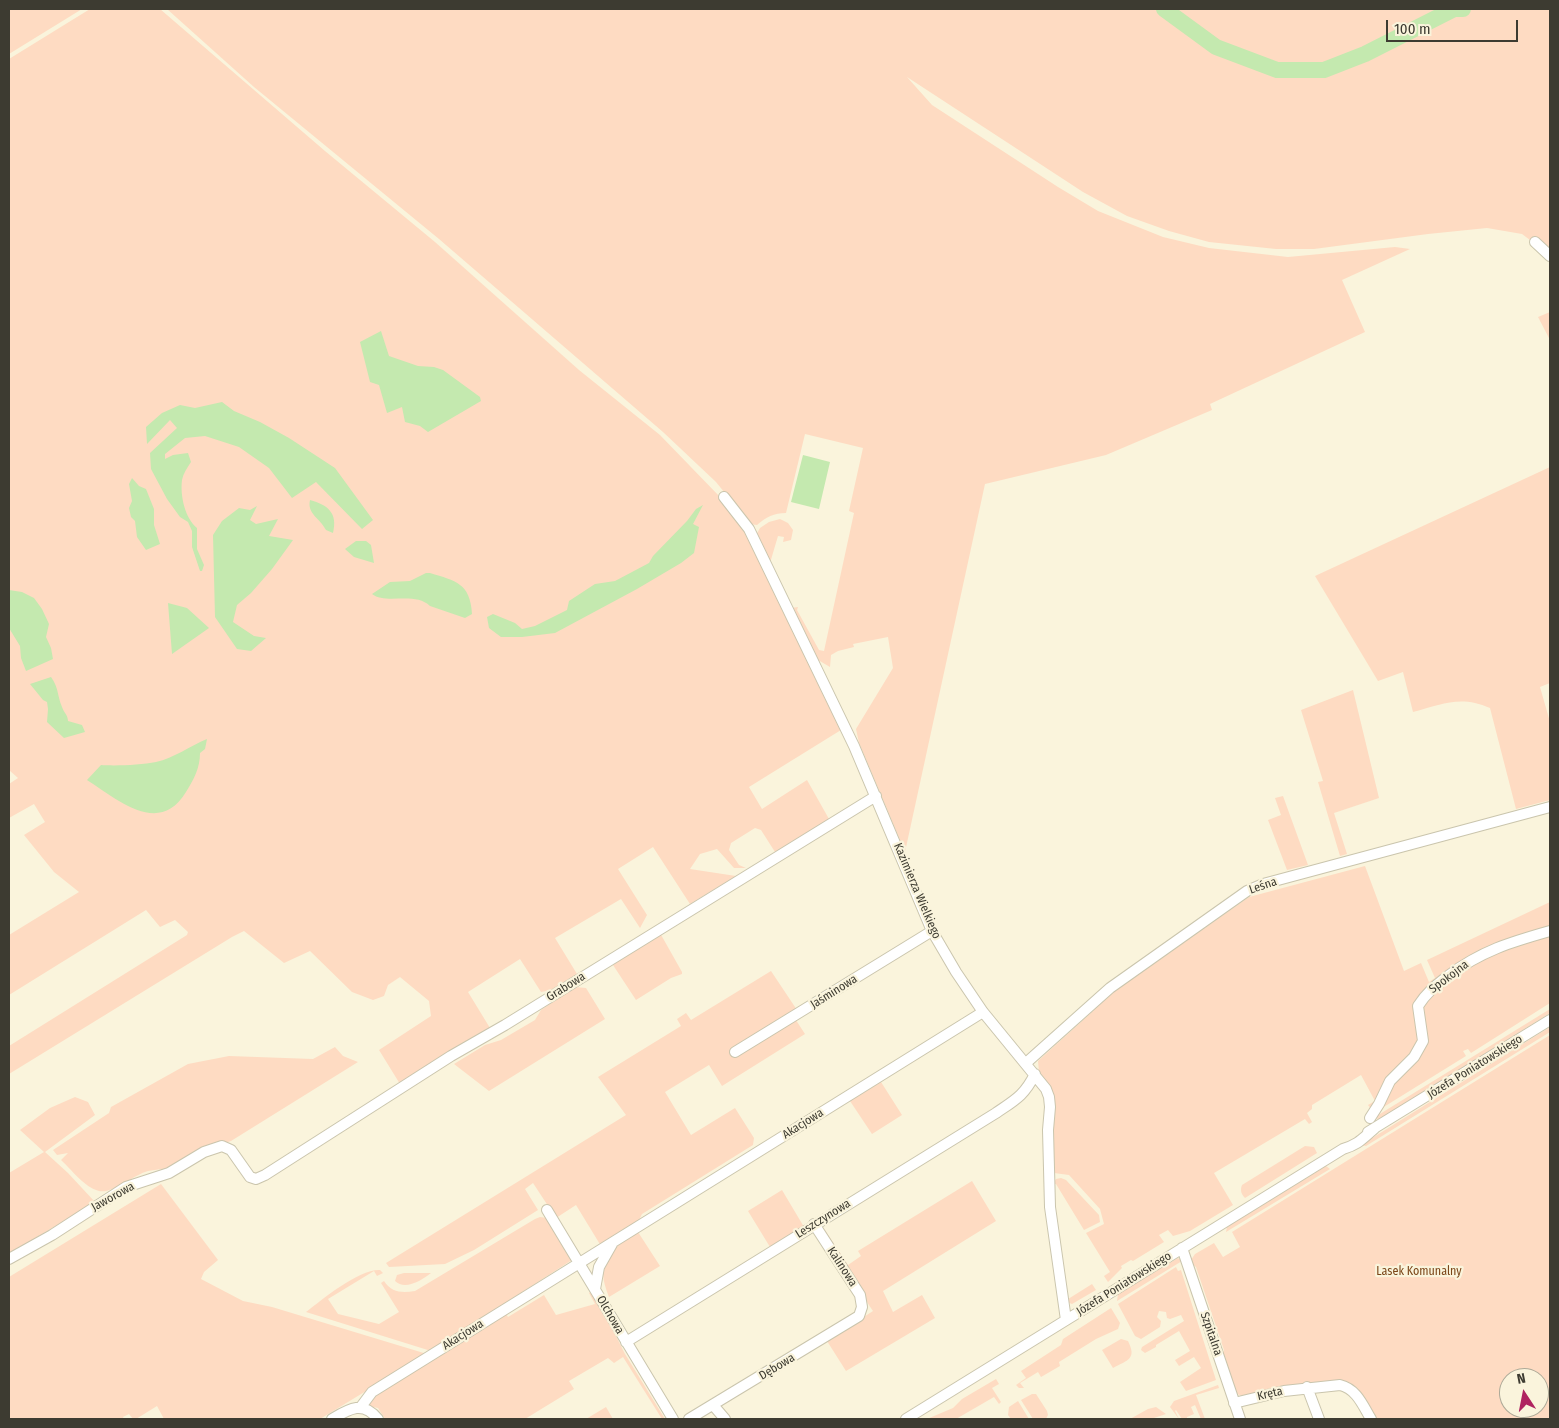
<!DOCTYPE html>
<html>
<head>
<meta charset="utf-8">
<style>
  body { margin:0 }
  #map { position:relative; width:1559px; height:1428px; overflow:hidden; background:#faf4dc; font-family:"Fira Sans Condensed",sans-serif }
  canvas { display:block }
  .frame { position:absolute; inset:0; border:10px solid #3d3b31; pointer-events:none }
  .north { position:absolute; left:1499px; top:1368px; width:50px; height:50px; box-sizing:border-box; background:#faf4dc; border:1px solid #aeaa98; border-radius:50%; rotate:349deg; font-size:14px; font-weight:700; line-height:20px; text-align:center; color:#3d3b31 }
  .north::after { content:''; display:block; margin:auto; width:18px; height:22px; background:#af2360; clip-path:polygon(50% 0,100% 100%,50% 72%,0 100%) }
  .scale { position:absolute; left:1386px; top:20px; width:132px; height:22px; box-sizing:border-box; border:2px solid #3d3b31; border-top:0; padding-left:6px; font-size:15px; line-height:18px; white-space:nowrap; color:#3d3b31; -webkit-text-stroke:4px #faf4dc; paint-order:stroke }
</style>
</head>
<body>
<div id="map">
<canvas width="1559" height="1428"></canvas>
<div class="frame"></div>
<div class="north">N</div>
<div class="scale">100 m</div>
</div>
<script>
const c = document.querySelector('canvas').getContext('2d');
c.lineJoin = 'round';
function fillPath(path, color) {
  c.fillStyle = color;
  c.fill(path, 'evenodd');
}
function trace(path, color, width, dash) {
  c.strokeStyle = color;
  c.lineWidth = width;
  c.lineCap = dash ? 'butt' : 'round';
  c.setLineDash(dash || []);
  c.stroke(path);
}
function drawText(font, color, halo, rows, align = 'center') {
  c.font = font + ' "Fira Sans Condensed",sans-serif';
  c.lineWidth = 4.5;
  c.setLineDash([]);
  c.textBaseline = 'middle';
  c.strokeStyle = halo;
  c.fillStyle = color;
  for (const [text, x, y, turn = 0] of rows) {
    c.save();
    c.translate(x, y);
    c.rotate((+turn || 0) * Math.PI / 180);
    c.textAlign = isNaN(turn) ? turn : align;
    if (halo) c.strokeText(text, 0, 0);
    c.fillText(text, 0, 0);
    c.restore();
  }
}
const green = new Path2D(`
  M 9,9 L 82,9 L 9,54 Z
  M 90,9 L 160,9 L 325,151 L 435,242 L 579,370 L 660,435 L 720,497 L 738,517 L 841,730 L 749,787 L 762,809 L 807,780 L 829,819 L 775,852 L 761,830 L 755,828 L 731,843 L 729,850 L 739,865 L 746,868 L 734,868 L 717,849 L 700,854 L 690,869 L 736,876 L 690,904 L 653,847 L 618,869 L 647,915 L 640,928 L 621,899 L 555,938 L 577,974 L 551,990 L 541,992 L 520,959 L 468,992 L 490,1028 L 400,1084 L 379,1050 L 431,1016 L 429,1001 L 400,977 L 388,985 L 384,996 L 373,1000 L 352,992 L 310,951 L 284,963 L 244,931 L 232,937 L 9,1074 L 9,1046 L 187,935 L 188,932 L 175,920 L 160,927 L 146,910 L 9,995 L 9,935 L 79,892 L 54,872 L 24,835 L 45,822 L 34,804 L 9,818 L 9,784 L 18,778 L 9,770 L 9,59 Z
  M 167,9 L 1550,9 L 1550,255 L 1522,234 L 1487,228 L 1428,234 L 1314,249 L 1276,249 L 1209,242 L 1169,231 L 1127,216 L 1083,192 L 907,77 L 932,105 L 1058,187 L 1098,211 L 1163,237 L 1209,248 L 1288,257 L 1395,247 L 1410,249 L 1342,280 L 1365,332 L 1210,404 L 1212,410 L 1106,455 L 985,484 L 905,852 L 859,743 L 856,729 L 893,668 L 888,637 L 853,644 L 854,647 L 838,651 L 831,655 L 830,667 L 813,657 L 756,535 L 760,528 L 769,522 L 780,519 L 788,523 L 793,530 L 791,540 L 783,542 L 784,537 L 778,536 L 770,563 L 791,608 L 798,607 L 797,610 L 819,650 L 824,651 L 854,513 L 849,511 L 863,448 L 805,434 L 786,513 C 774,513 766,517 757,525 L 750,524 L 716,482 L 663,432 L 439,239 L 254,87 Z
  M 1550,312 L 1550,340 L 1538,317 Z
  M 1550,467 L 1550,683 L 1540,687 L 1550,722 L 1550,800 L 1516,809 L 1490,708 C 1461,695 1442,704 1413,712 L 1403,672 L 1378,681 L 1315,576 Z
  M 1353,690 L 1379,798 L 1334,813 L 1347,854 L 1340,856 L 1318,782 L 1323,781 L 1301,710 Z
  M 1283,796 L 1308,865 L 1287,870 L 1268,820 L 1281,815 L 1275,798 Z
  M 1365,866 L 1404,971 L 1421,963 L 1429,982 L 1435,978 L 1427,960 L 1550,902 L 1550,1003 L 1471,1053 L 1468,1049 L 1463,1051 L 1466,1056 L 1374,1113 L 1368,1105 L 1375,1101 L 1361,1075 L 1312,1105 L 1312,1109 L 1307,1113 L 1312,1122 L 1309,1124 L 1305,1119 L 1214,1173 L 1233,1205 L 1190,1231 L 1173,1236 L 1168,1230 L 1159,1235 L 1164,1242 L 1133,1261 L 1131,1260 L 1121,1266 L 1122,1268 L 1108,1282 L 1104,1276 L 1110,1272 L 1086,1233 L 1104,1224 L 1100,1209 L 1069,1175 L 1054,1173 L 1052,1118 L 1039,1072 L 1038,1061 L 1115,991 L 1249,897 Z
  M 660,933 L 682,972 L 682,974 L 671,978 L 636,1000 L 613,965 Z
  M 771,971 L 797,1010 L 792,1014 L 805,1034 L 722,1086 L 709,1065 L 665,1092 L 691,1135 L 735,1108 L 754,1138 L 753,1145 L 642,1214 L 639,1220 L 601,1246 L 576,1205 L 556,1218 L 533,1183 L 525,1189 L 538,1210 L 474,1250 L 445,1264 L 389,1267 L 386,1263 L 626,1115 L 598,1077 L 681,1026 L 677,1019 L 686,1013 L 691,1020 Z
  M 575,987 L 586,988 L 605,1019 L 489,1091 L 454,1064 L 485,1045 L 501,1040 L 535,1020 L 541,1010 Z
  M 1550,1009 L 1550,1013 L 1379,1120 L 1375,1117 Z
  M 1550,1027 L 1550,1032 L 1366,1146 L 1361,1145 Z
  M 1550,1035 L 1550,1419 L 1376,1419 L 1360,1392 L 1348,1384 L 1242,1396 L 1235,1393 L 1222,1355 L 1224,1350 L 1196,1267 L 1192,1264 L 1191,1260 L 1195,1254 L 1214,1243 L 1223,1257 L 1240,1247 L 1232,1232 ZM 1509,1378 L 1539,1378 L 1539,1408 L 1509,1408 Z
  M 335,1047 L 343,1056 L 358,1062 L 231,1141 C 210,1147 192,1159 171,1167 C 163,1170 153,1169 145,1172 C 133,1176 112,1194 99,1191 C 84,1187 72,1170 61,1160 L 68,1153 L 57,1155 L 53,1150 L 109,1113 L 111,1107 L 188,1064 L 229,1056 L 313,1059 Z
  M 881,1082 L 902,1115 L 872,1134 L 850,1101 Z
  M 75,1097 L 88,1102 L 95,1115 L 45,1152 L 68,1173 L 95,1202 L 9,1254 L 9,1173 L 44,1152 L 20,1130 L 50,1108 Z
  M 1305,1146 L 1314,1147 L 1317,1153 L 1245,1198 C 1241,1194 1240,1190 1242,1185 Z
  M 1326,1166 L 1330,1169 L 1226,1232 L 1227,1227 Z
  M 1061,1178 L 1066,1180 L 1099,1215 L 1100,1222 L 1084,1230 L 1056,1184 L 1053,1184 L 1056,1179 Z
  M 972,1181 L 996,1221 L 883,1291 L 893,1312 L 922,1295 L 935,1318 L 846,1371 L 827,1341 L 873,1311 C 861,1292 827,1246 823,1227 L 848,1265 L 861,1256 L 858,1251 Z
  M 161,1184 L 218,1260 L 204,1272 L 201,1279 L 243,1301 L 272,1307 L 427,1354 L 320,1419 L 164,1419 L 157,1406 L 136,1419 L 133,1419 L 129,1414 L 123,1417 L 124,1419 L 9,1419 L 9,1277 Z
  M 782,1190 L 804,1227 L 770,1247 L 748,1211 Z
  M 540,1217 L 547,1218 L 575,1258 L 431,1351 L 306,1312 C 323,1299 359,1269 380,1270 L 383,1273 L 377,1276 L 374,1271 L 328,1299 L 338,1314 L 379,1324 L 399,1312 L 381,1283 L 384,1281 C 392,1293 402,1293 415,1291 L 535,1219 Z
  M 638,1232 L 660,1266 L 609,1297 C 594,1260 609,1250 638,1232 Z
  M 1178,1258 L 1182,1261 L 1117,1301 L 1118,1294 Z
  M 1176,1267 L 1178,1271 L 1181,1270 L 1216,1380 L 1186,1391 L 1180,1382 L 1201,1368 L 1194,1357 L 1179,1366 L 1175,1360 L 1190,1351 L 1179,1331 L 1156,1345 L 1156,1347 L 1145,1353 L 1141,1350 L 1142,1347 L 1184,1321 L 1181,1315 L 1170,1319 L 1167,1318 L 1166,1312 L 1159,1311 L 1157,1317 L 1161,1321 L 1160,1327 L 1141,1339 L 1135,1336 L 1118,1304 Z
  M 404,1273 L 431,1273 C 422,1280 405,1291 395,1281 L 397,1275 Z
  M 1092,1284 L 1096,1290 L 1072,1304 L 1065,1301 Z
  M 593,1290 L 625,1354 L 665,1419 L 662,1419 L 623,1357 L 614,1363 L 608,1358 L 569,1381 L 574,1389 L 525,1419 L 385,1419 L 378,1408 L 368,1406 L 372,1396 L 505,1312 L 508,1317 L 544,1295 L 556,1315 L 595,1304 L 589,1293 Z
  M 1111,1308 L 1120,1323 L 1118,1329 L 1096,1339 L 1059,1362 L 1060,1366 L 1041,1377 L 1038,1372 L 1020,1383 L 1024,1388 L 1019,1388 L 1016,1385 L 1026,1378 L 1021,1371 L 1061,1345 L 1063,1339 Z
  M 1121,1339 L 1128,1341 C 1137,1359 1128,1360 1113,1368 L 1102,1350 Z
  M 996,1379 L 999,1384 L 992,1388 L 1001,1402 L 999,1404 L 994,1397 L 956,1419 L 927,1419 L 953,1408 L 962,1399 Z
  M 1218,1385 L 1219,1388 L 1196,1395 L 1205,1419 L 1201,1419 L 1195,1405 L 1191,1407 L 1194,1414 L 1187,1417 L 1187,1419 L 1182,1419 L 1176,1410 L 1175,1411 L 1179,1419 L 1170,1407 L 1174,1401 Z
  M 1032,1394 L 1036,1394 L 1047,1411 L 1048,1415 L 1046,1419 L 1033,1419 L 1021,1400 Z
  M 1018,1401 L 1029,1419 L 1011,1419 L 1008,1415 L 1009,1407 Z
  M 606,1407 L 613,1419 L 586,1419 Z
  M 1156,1407 L 1166,1414 L 1151,1419 L 1130,1419 L 1148,1409 Z`);
const water = new Path2D(`
  M 381,331 L 389,356 L 418,366 L 434,367 L 443,370 L 480,397 L 481,401 L 428,432 L 420,426 L 405,422 L 402,407 L 387,413 L 379,385 L 370,382 L 360,342 Z
  M 222,402 L 234,411 L 260,422 L 289,438 L 335,468 L 373,520 L 362,529 L 316,482 L 292,498 L 269,468 L 239,447 L 205,436 L 185,438 L 165,454 L 165,459 L 173,455 L 188,453 L 191,462 C 187,468 183,474 182,480 C 180,496 185,518 197,528 L 197,549 L 204,565 L 202,571 L 200,571 L 192,547 L 192,531 L 188,522 L 180,517 L 167,499 L 151,469 L 150,453 L 177,428 L 170,420 L 147,444 L 146,427 L 162,413 L 180,405 L 195,408 Z
  M 803,455 L 830,462 L 819,509 L 791,502 Z
  M 132,478 L 139,486 L 146,489 L 154,509 L 154,525 L 160,544 L 146,550 L 137,537 L 135,521 L 131,517 L 129,508 L 132,501 L 129,484 Z
  M 310,500 C 328,505 338,513 333,533 L 326,530 C 319,517 307,514 310,500 Z
  M 703,505 L 693,524 L 699,527 L 694,553 L 681,563 L 637,589 L 555,633 L 522,637 L 501,637 L 489,628 L 487,617 L 493,614 L 515,623 L 522,629 L 535,626 L 567,610 L 569,601 L 595,584 L 615,581 L 649,563 L 653,556 L 687,521 L 696,509 Z
  M 257,506 L 250,520 L 256,524 L 278,519 L 269,536 L 293,540 L 272,569 L 251,593 L 237,605 L 233,622 L 254,636 L 266,638 L 251,651 L 237,649 L 215,617 L 213,535 L 222,521 L 239,508 L 250,510 Z
  M 356,541 L 366,541 L 371,545 L 374,563 L 354,557 L 345,549 Z
  M 426,573 L 430,573 C 456,581 470,583 472,614 L 465,618 L 430,606 C 415,591 386,605 372,594 L 390,582 L 410,581 Z
  M 9,590 L 22,592 L 34,598 L 42,609 L 49,624 L 46,637 L 51,648 L 53,659 L 26,671 L 21,658 L 20,646 L 9,628 Z
  M 168,603 L 187,608 L 209,628 L 172,654 Z
  M 51,677 C 59,688 57,695 62,707 C 64,713 68,715 68,721 L 82,725 L 85,732 L 64,738 L 47,722 L 48,709 L 47,702 L 43,700 L 30,684 Z
  M 207,739 L 205,749 L 200,753 C 200,768 194,779 186,792 C 159,837 117,799 87,780 L 101,765 C 116,766 141,765 156,762 C 174,758 190,746 207,739 Z`);
const river = new Path2D(`
  M 1164,9 L 1216,47 L 1277,70 L 1324,70 L 1365,54 L 1454,9 L 1463,9`);
const minor = new Path2D(`
  M 1535,242 L 1550,256
  M 724,497 L 749,529 L 854,746 L 932,931 L 956,972 L 983,1012 L 1046,1089 L 1049,1097 L 1050,1107 L 1048,1130 L 1050,1207 L 1066,1320
  M 735,1052 L 932,931
  M 1026,1063 L 1110,988 L 1247,891 L 1263,884 L 1550,807
  M 1370,1118 L 1379,1104 L 1390,1081 L 1414,1057 L 1423,1041 L 1418,1006 C 1427,992 1435,986 1448,976 C 1481,951 1511,942 1550,931
  M 1368,1132 L 1550,1020
  M 547,1210 L 673,1419
  M 1182,1248 L 1240,1419
  M 9,1259 L 52,1235 L 126,1187 L 169,1173 L 204,1152 L 222,1146 L 231,1150 L 250,1177 L 256,1179 L 265,1175 L 451,1056 L 505,1025 L 876,796
  M 595,1289 L 599,1267 L 612,1244
  M 626,1342 L 996,1113 C 1015,1100 1024,1096 1035,1074
  M 1307,1387 L 1319,1419
  M 1234,1403 L 1284,1391 L 1340,1385 C 1357,1389 1363,1406 1371,1419
  M 713,1405 L 725,1419
  M 360,1408 L 372,1392 L 983,1012
  M 332,1419 C 349,1409 363,1400 378,1419
  M 689,1419 L 859,1316 L 862,1307 L 860,1295 L 814,1224
  M 906,1419 L 1343,1149 C 1359,1144 1362,1139 1374,1129`);
const streetNames = [
  ["Leśna",1263,886,-19],
  ["Kazimierza Wielkiego",917,891,67],
  ["Spokojna",1449,977,-37],
  ["Grabowa",566,987,-32],
  ["Jaśminowa",834,992,-32],
  ["Józefa Poniatowskiego",1475,1067,-32],
  ["Akacjowa",803,1124,-32],
  ["Jaworowa",113,1197,-29],
  ["Leszczynowa",823,1219,-32],
  ["Kalinowa",842,1267,57],
  ["Józefa Poniatowskiego",1124,1284,-32],
  ["Olchowa",610,1315,60],
  ["Szpitalna",1211,1334,71],
  ["Akacjowa",463,1335,-32],
  ["Dębowa",777,1367,-31],
  ["Kręta",1270,1394,-13]
];
const parkNames = [
  ["Lasek Komunalny",1419,1272]
];
fillPath(green, '#fedbc2');
fillPath(water, '#c4e9af');
trace(river, '#c4e9af', 16);
trace(minor, '#cac5ad', 12);
trace(minor, '#fff', 10);
drawText('12px', '#3d3b31', '#faf4dc', streetNames);
drawText('12px', '#7b4618', '#faf4dc', parkNames);
</script>
</body>
</html>
